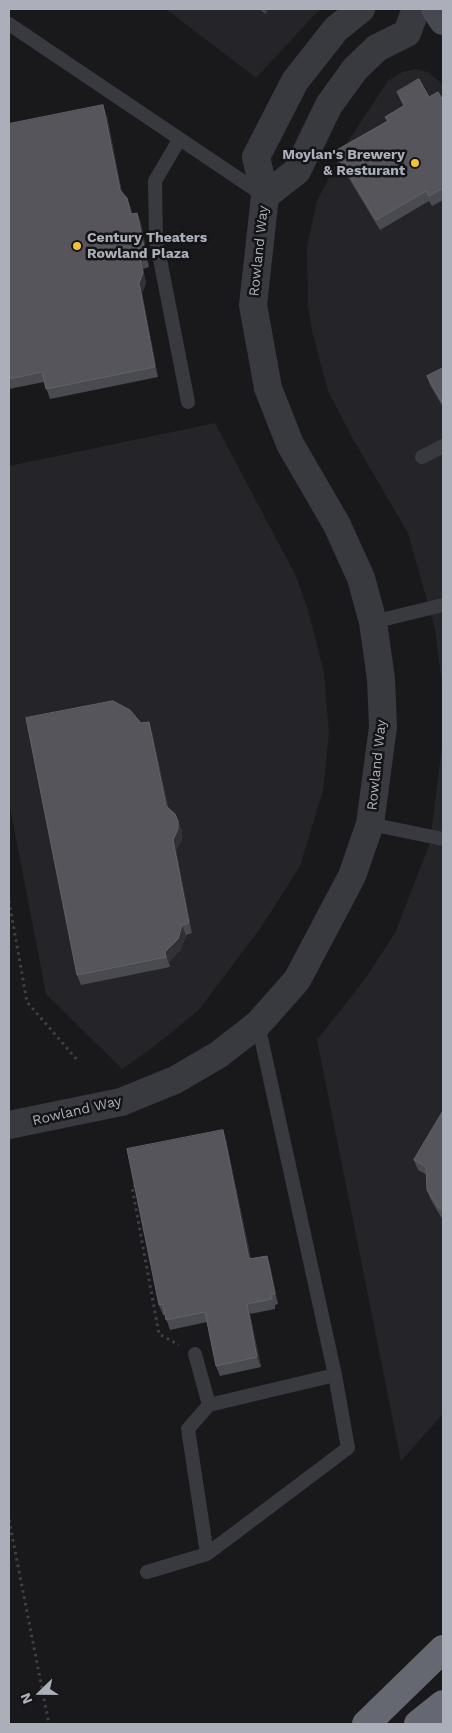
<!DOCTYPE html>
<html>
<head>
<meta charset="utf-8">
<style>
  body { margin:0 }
  #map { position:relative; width:452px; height:1733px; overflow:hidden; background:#19181b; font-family:"Work Sans",sans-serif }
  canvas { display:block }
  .frame { position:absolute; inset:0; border:10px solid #abafba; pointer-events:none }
  .north { position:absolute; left:15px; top:1668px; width:50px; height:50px; -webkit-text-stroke:4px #141316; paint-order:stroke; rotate:248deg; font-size:14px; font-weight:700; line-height:20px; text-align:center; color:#abafba }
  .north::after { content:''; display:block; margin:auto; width:18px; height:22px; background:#abafba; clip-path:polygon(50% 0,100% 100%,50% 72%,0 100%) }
</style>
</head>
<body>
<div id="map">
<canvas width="452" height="1733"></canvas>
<div class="frame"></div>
<div class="north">N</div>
</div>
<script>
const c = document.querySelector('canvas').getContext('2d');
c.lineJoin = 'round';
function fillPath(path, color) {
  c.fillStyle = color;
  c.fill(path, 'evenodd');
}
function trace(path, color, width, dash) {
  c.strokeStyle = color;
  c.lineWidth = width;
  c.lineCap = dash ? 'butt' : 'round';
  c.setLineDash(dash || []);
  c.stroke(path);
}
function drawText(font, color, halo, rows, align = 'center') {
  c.font = font + ' "Work Sans",sans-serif';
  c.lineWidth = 5;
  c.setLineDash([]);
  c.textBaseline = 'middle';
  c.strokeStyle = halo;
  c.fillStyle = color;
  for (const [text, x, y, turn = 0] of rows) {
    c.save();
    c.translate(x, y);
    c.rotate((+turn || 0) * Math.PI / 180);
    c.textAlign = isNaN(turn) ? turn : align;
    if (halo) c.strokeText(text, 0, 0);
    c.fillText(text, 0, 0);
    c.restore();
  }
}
const built = new Path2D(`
  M 166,9 L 320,9 L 256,78 Z
  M 415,69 L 428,72 L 443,85 L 443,693 L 435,629 L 408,533 L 354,441 L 328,391 L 312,331 L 308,306 L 307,246 L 317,201 L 345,146 L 388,81 L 402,72 Z
  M 215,423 L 297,578 L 308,610 L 324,672 L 329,733 L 323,791 L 300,866 L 262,926 L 198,1011 L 152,1048 L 122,1069 L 46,994 L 9,802 L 9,466 Z
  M 443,737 L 443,1414 L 401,1461 L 317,1040 L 365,979 L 395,933 L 430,843 Z`);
const path = new Path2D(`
  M 9,901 L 27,1002 L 79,1062
  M 136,1186 L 132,1187 L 159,1334 L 179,1345
  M 9,1520 L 49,1724`);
const lane = new Path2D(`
  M 9,24 L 263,195
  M 179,140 L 155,181 L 156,239 L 188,402
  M 422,457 L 443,446
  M 373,622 L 443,605
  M 370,824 L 443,839
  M 258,1024 L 335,1375 L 348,1448 L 207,1554 L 188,1429 L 209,1405 L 335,1375
  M 195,1354 L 209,1405
  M 147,1572 L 207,1554`);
const street = new Path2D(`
  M 265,196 L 297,171 L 329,105 L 355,69 L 377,48 L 407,33 L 416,9
  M 9,1125 L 121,1102 L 175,1080 L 218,1055 L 258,1024 L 297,980 L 352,876 L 370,824 L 383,727 L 381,679 L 373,622 L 361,578 L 337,525 L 290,444 L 268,388 L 253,305 L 265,196 L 256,157 L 295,81 L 336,29 L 361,9`);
const secondary = new Path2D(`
  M 435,9 L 443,21`);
const highway = new Path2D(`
  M 366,1724 L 443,1649
  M 418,1724 L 443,1704`);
const wall = new Path2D(`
  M 259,9 L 269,9 L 266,14 Z
  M 397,92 L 443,100 L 443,200 L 432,206 L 429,201 L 380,230 L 339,162 L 335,151 L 387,121 L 385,117 L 403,106 Z
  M 107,116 L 122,193 L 127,198 L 132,214 L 137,213 L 141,223 L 149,267 L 143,269 L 146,283 L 142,293 L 158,377 L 50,399 L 44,382 L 9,389 L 9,124 Z
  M 443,368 L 443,407 L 430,385 L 427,376 Z
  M 141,723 L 152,732 L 168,807 L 178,821 L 182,831 L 182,839 L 176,850 L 192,933 L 186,935 L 181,949 L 169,962 L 170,967 L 81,985 L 77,975 Z
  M 443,1111 L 443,1219 L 441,1217 L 431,1200 L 427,1190 L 427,1175 L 418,1170 L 414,1160 Z
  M 226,1140 L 251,1259 L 267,1256 L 270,1266 L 278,1304 L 275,1305 L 275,1309 L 250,1314 L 261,1367 L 220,1376 L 216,1366 L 207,1322 L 170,1330 L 165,1315 L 163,1315 L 159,1305 Z`);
const shadedWall = new Path2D(`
  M 264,9 L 269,9 L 266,14 Z
  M 103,105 L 107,116 L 123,200 L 120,190 Z
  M 127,198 L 131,208 L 134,224 L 131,214 Z
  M 137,213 L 141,223 L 149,267 L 146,257 Z
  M 140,259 L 143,269 L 146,283 L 142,293 L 158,377 L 155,367 L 139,283 Z
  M 149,722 L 152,732 L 169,816 L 166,806 Z
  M 178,821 L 182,831 L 182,839 L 176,850 L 192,933 L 189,923 L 173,840 Z
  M 182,925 L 186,935 L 181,949 L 169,962 L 170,967 L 165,952 Z
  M 223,1130 L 226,1140 L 253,1269 L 249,1259 Z
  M 267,1256 L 270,1266 L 278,1304 L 275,1294 Z
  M 247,1304 L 250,1314 L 261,1367 L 257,1357 Z`);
const building = new Path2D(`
  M 419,79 L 429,97 L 438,92 L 443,100 L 443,188 L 429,196 L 426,191 L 376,220 L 335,151 L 388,121 L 385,117 L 405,105 L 397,92 Z
  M 103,105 L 120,190 L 127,198 L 131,214 L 137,213 L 146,257 L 140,259 L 143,273 L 139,283 L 155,367 L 46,389 L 42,372 L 9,379 L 9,124 Z
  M 443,368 L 443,404 L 427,376 Z
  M 113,701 L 130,710 L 141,723 L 149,722 L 166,806 L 175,814 L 178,821 L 178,829 L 173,840 L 189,923 L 182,925 L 178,939 L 165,952 L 166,957 L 77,975 L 26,718 Z
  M 443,1111 L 443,1211 L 438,1207 L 427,1190 L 426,1167 L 414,1160 Z
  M 223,1130 L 249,1259 L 267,1256 L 275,1294 L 271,1295 L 272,1299 L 247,1304 L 257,1357 L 216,1366 L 205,1312 L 166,1320 L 163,1304 L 159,1305 L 127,1149 Z`);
const markers = [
  [415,163,5,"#f3c138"],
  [77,246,5,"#f3c138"]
];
const poiNames = [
  ["Moylan's Brewery",405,155],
  ["& Resturant",405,171],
  ["Century Theaters",87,238,"left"],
  ["Rowland Plaza",87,254,"left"]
];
const streetNames = [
  ["Rowland Way",259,251,-84],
  ["Rowland Way",377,765,-84],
  ["Rowland Way",77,1111,-13]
];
fillPath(built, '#252428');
trace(path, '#3f4147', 3, [2.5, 4]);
trace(lane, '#393a40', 14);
trace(street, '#393a40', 28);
trace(secondary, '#474950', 28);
trace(highway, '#656871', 28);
fillPath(wall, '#4a4b50');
fillPath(shadedWall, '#323236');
fillPath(building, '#55555b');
trace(building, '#62636a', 1);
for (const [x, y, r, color] of markers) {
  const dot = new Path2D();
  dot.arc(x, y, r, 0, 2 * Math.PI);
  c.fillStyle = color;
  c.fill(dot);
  trace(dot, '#141316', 2);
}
drawText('bold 14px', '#abafba', '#141316', poiNames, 'right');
drawText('14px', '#abafba', '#141316', streetNames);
</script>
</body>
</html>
